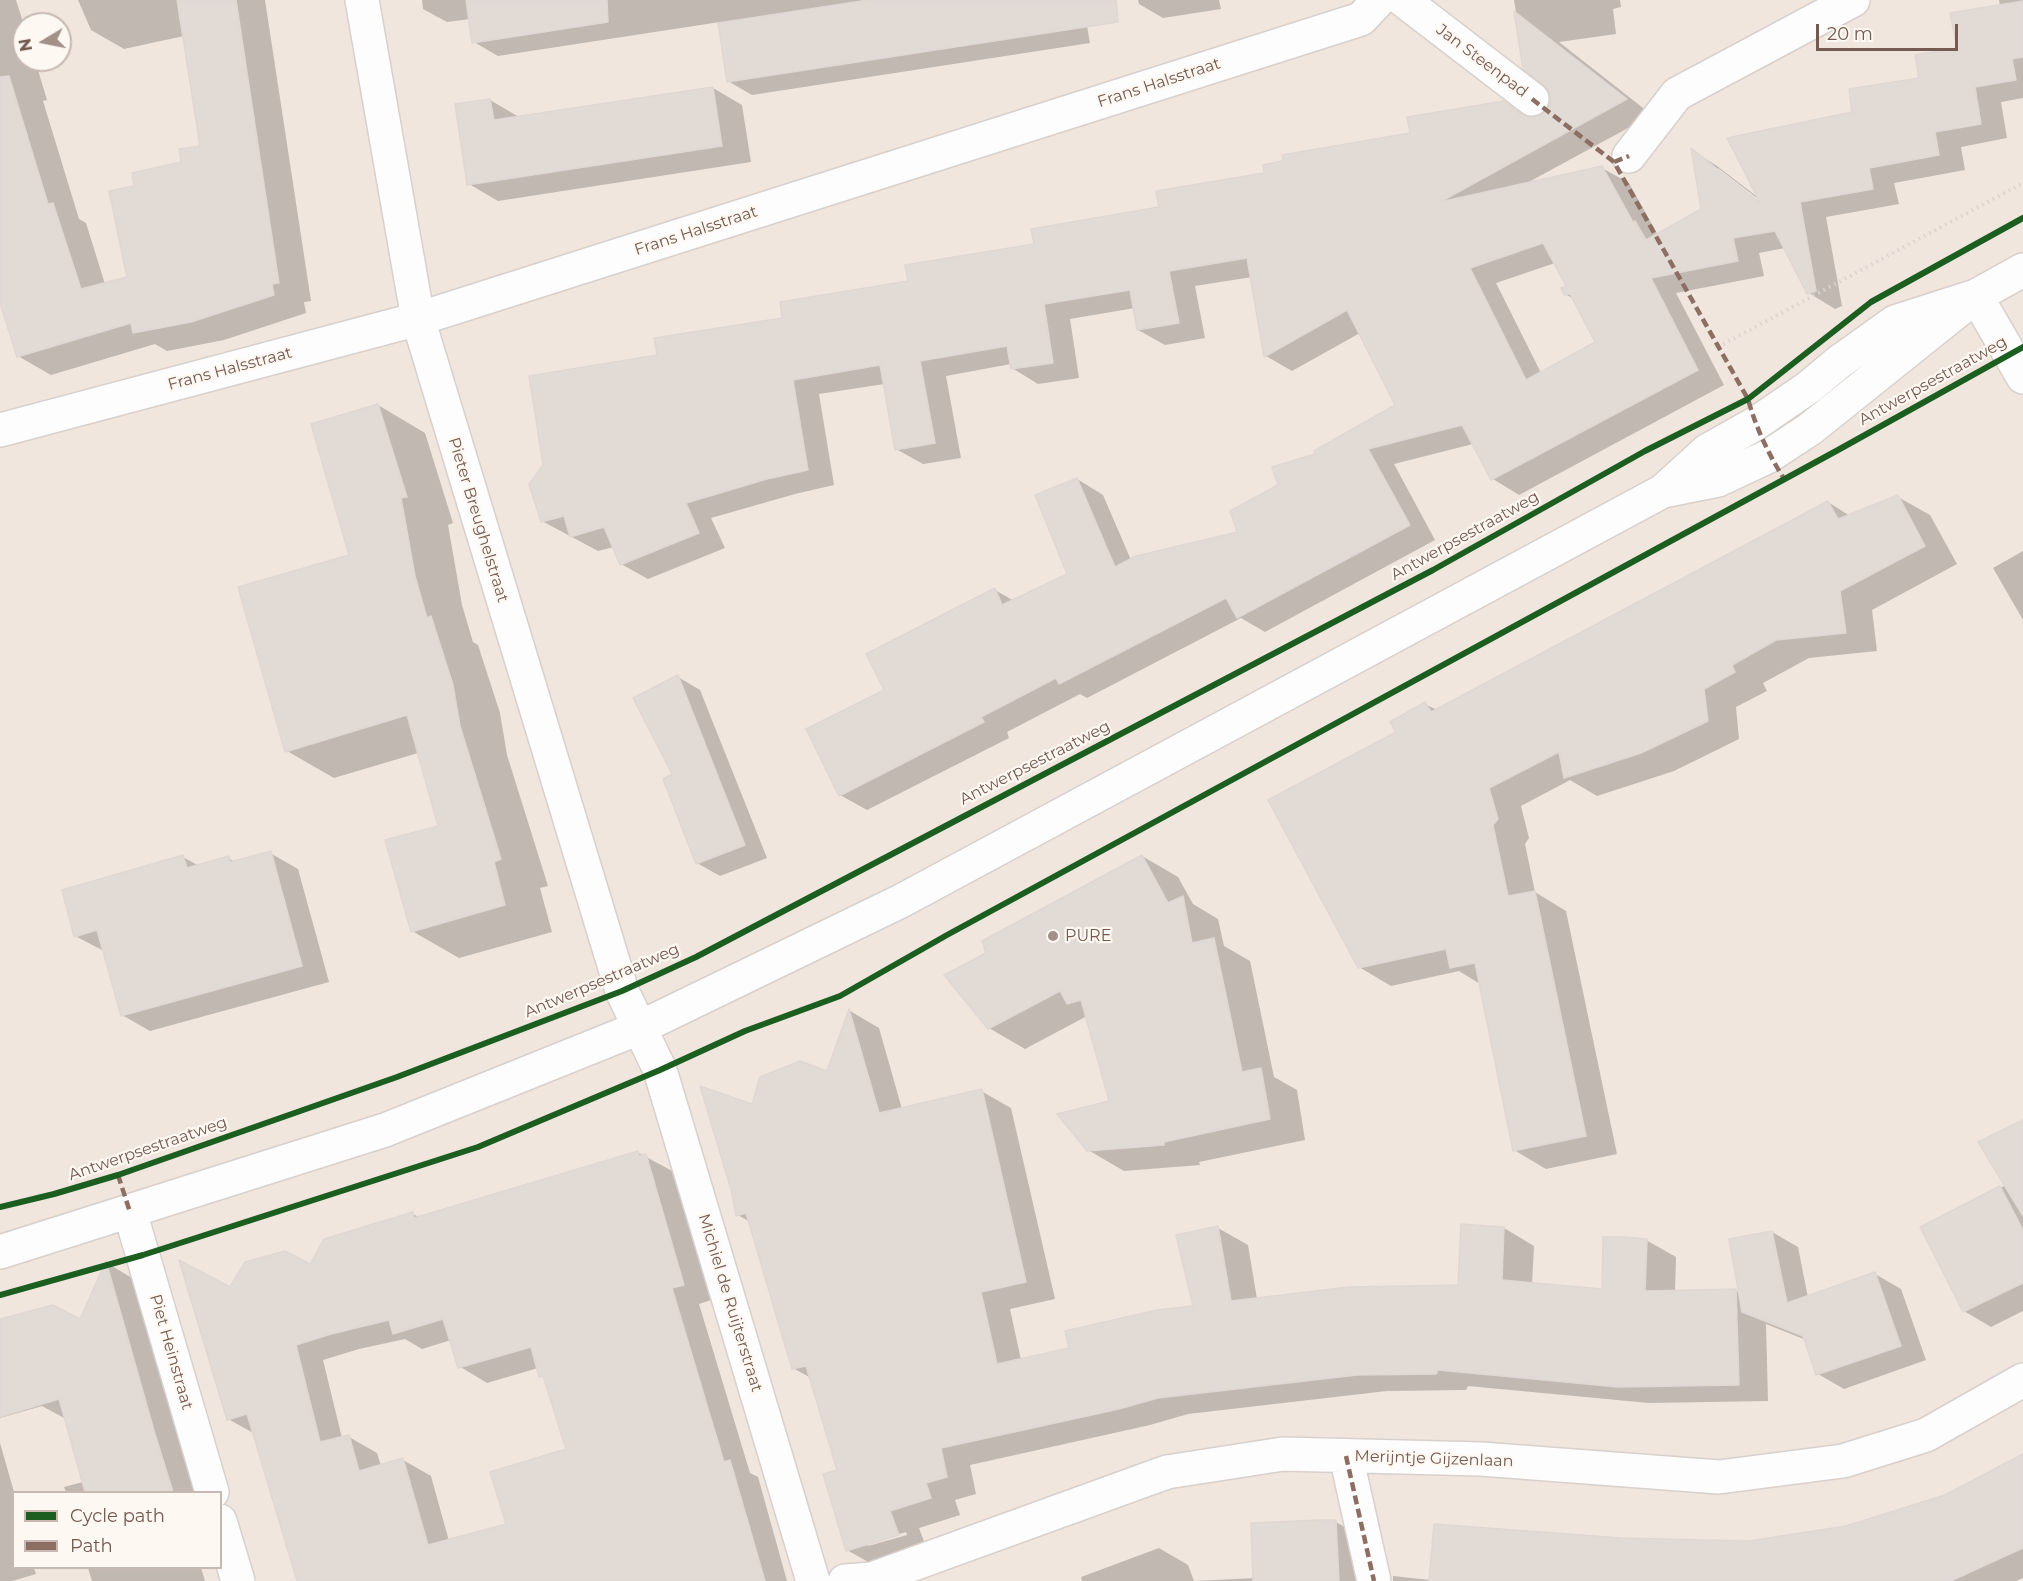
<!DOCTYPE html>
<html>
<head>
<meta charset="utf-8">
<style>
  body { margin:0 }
  #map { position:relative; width:2023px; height:1581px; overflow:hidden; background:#f8f4f0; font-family:Montserrat,sans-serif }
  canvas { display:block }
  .legend { position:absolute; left:12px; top:1491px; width:210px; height:78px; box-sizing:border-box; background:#fef8f3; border:2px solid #c7b9b2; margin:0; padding:8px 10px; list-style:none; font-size:18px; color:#745a51 }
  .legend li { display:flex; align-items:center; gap:12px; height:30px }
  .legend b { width:30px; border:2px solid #c7b9b2 }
  .north { position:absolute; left:12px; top:12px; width:60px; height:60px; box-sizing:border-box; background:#fef8f3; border:2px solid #c7b9b2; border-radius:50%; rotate:260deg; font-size:16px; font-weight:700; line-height:24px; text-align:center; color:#745a51 }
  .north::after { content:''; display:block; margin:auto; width:21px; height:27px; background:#a29089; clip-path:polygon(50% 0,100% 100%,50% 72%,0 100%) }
  .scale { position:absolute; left:1816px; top:24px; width:142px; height:27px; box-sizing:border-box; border:3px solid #745a51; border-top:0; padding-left:8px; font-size:18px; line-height:21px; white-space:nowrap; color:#745a51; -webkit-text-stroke:4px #fef8f3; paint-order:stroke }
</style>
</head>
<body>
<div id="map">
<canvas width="2023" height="1581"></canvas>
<ul class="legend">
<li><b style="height:8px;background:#1b5e20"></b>Cycle path</li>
<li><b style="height:8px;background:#8d6e63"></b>Path</li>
</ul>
<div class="north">N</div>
<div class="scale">20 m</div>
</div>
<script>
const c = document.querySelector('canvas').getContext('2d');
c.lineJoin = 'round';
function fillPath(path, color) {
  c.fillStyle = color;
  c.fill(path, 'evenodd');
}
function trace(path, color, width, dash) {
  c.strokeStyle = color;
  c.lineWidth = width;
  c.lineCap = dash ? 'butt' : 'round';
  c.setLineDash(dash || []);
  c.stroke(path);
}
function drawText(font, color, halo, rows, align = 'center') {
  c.font = font + ' Montserrat,sans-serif';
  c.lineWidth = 4.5;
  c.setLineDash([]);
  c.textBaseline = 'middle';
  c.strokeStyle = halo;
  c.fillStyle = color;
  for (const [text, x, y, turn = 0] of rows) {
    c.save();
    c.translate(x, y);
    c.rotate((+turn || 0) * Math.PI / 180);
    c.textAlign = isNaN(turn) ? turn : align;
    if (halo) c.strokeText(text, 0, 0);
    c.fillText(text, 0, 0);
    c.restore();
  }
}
const residential = new Path2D(`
  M 0,0 L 2023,0 L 2023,1581 L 0,1581 ZM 24,24 L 60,24 L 60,60 L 24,60 ZM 14,1492 L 220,1492 L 220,1568 L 14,1568 Z`);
const shadow = new Path2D(`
  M 0,0 L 16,0 L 24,25 L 24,60 L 35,60 L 47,100 L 43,101 L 79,219 L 86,223 L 105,284 L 129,278 L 136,187 L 182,163 L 201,147 L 184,36 L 124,49 L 91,30 L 78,0 L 265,0 L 311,301 L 304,302 L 306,313 L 224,340 L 167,351 L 155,344 L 51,375 L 18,356 L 0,297 Z
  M 422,0 L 866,0 L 866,2 L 878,0 L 1105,0 L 1083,3 L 1090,43 L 752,95 L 728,81 L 720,22 L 498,56 L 474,42 L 470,19 L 447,22 L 423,9 Z
  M 1138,0 L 1219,0 L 1221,9 L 1163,18 L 1139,4 Z
  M 1514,0 L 1620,0 L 1621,7 L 1613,9 L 1616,34 L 1559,42 L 1652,115 L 1527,183 L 1602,168 L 1629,183 L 1658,235 L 1703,210 L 1693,151 L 1717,166 L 1760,199 L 1854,113 L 1921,79 L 1958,49 L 2000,6 L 1999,0 L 2023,0 L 2023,98 L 2001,102 L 2007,138 L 1961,147 L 1965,170 L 1894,183 L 1899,204 L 1826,217 L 1842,306 L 1835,309 L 1809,293 L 1785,248 L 1759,253 L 1764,276 L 1676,293 L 1724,385 L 1519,495 L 1493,479 L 1473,444 L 1394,464 L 1435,540 L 1265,632 L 1241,618 L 1087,698 L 1080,694 L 1007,732 L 1009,738 L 867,810 L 840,795 L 886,690 L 995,590 L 1014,601 L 1069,575 L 1077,479 L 1103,495 L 1131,560 L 1239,533 L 1280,485 L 1317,455 L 1397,405 L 1360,333 L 1292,371 L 1266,356 L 1252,277 L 1195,286 L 1205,338 L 1165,345 L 1138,330 L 1135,308 L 1070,319 L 1079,378 L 1038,384 L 1012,368 L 1011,364 L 946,376 L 961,458 L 923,464 L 896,449 L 884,384 L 819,394 L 834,485 L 795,494 L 711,518 L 725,548 L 648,579 L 621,564 L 614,547 L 598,551 L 542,521 L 659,356 L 1160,208 L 1266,175 L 1412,134 L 1504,103 L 1532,119 L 1540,117 L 1548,111 L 1552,101 L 1551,92 L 1544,83 L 1525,68 ZM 1718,168 L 1767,206 L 1765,208 L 1718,172 ZM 1555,263 L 1568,287 L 1565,294 L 1574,299 L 1597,343 L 1541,373 L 1496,283 Z
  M 713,88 L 742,105 L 751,162 L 498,201 L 469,184 L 490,100 L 519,117 Z
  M 378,405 L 425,433 L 453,523 L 448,525 L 462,605 L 473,642 L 478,645 L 500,713 L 507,755 L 548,886 L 540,888 L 552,932 L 459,958 L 412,931 L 440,827 L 418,753 L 334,778 L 287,751 L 351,556 Z
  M 1898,497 L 1930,515 L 1957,564 L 1872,610 L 1877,651 L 1809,658 L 1763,683 L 1767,691 L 1736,707 L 1739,739 L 1674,771 L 1597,796 L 1570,780 L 1521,806 L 1529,838 L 1525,844 L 1535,892 L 1566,911 L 1617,1154 L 1546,1169 L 1514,1150 L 1480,984 L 1459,971 L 1391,986 L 1359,967 L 1398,732 L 1425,704 L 1437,710 L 1828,502 L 1850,516 Z
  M 2023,551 L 2023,620 L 1993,568 Z
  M 678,677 L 700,690 L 767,858 L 720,876 L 697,863 L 674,775 Z
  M 270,853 L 298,869 L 329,982 L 150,1031 L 122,1015 L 104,951 L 75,936 L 183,857 L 199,866 L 228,858 L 235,862 Z
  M 1142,856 L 1178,877 L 1193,904 L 1218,919 L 1224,946 L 1250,961 L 1274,1077 L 1297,1090 L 1305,1140 L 1199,1162 L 1200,1165 L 1124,1171 L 1088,1150 L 1111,1102 L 1087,1016 L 1025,1049 L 989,1028 L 988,954 Z
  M 850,1011 L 879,1028 L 902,1109 L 981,1091 L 1011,1108 L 1055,1299 L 1010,1309 L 1021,1360 L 1071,1349 L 1194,1307 L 1218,1228 L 1248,1245 L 1257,1299 L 1460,1287 L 1504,1228 L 1534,1246 L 1532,1284 L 1603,1290 L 1646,1240 L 1676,1257 L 1675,1292 L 1736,1291 L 1741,1293 L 1772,1232 L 1798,1247 L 1808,1298 L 1875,1274 L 1901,1289 L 1926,1360 L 1844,1389 L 1818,1374 L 1806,1340 L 1766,1324 L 1768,1401 L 1649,1403 L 1468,1386 L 1466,1390 L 1387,1391 L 1188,1414 L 1150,1425 L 970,1465 L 976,1494 L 955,1500 L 960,1515 L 919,1528 L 928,1552 L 877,1567 L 847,1550 L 839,1471 L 811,1378 L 793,1368 L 750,1222 L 738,1215 L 753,1106 L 827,1073 ZM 906,1532 L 907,1535 L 868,1546 L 868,1543 Z
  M 2023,1128 L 2023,1311 L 1991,1327 L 1964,1311 L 1922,1228 L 2006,1185 Z
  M 637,1152 L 674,1172 L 711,1300 L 699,1304 L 750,1473 L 758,1477 L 787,1581 L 298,1581 L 255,1434 L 228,1419 L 231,1289 L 311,1266 L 413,1214 L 420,1218 ZM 405,1339 L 422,1349 L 451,1340 L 459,1366 L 487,1383 L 538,1368 L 541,1376 L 546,1379 L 568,1450 L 508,1525 L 449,1541 L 431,1476 L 403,1460 L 381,1466 L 377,1453 L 349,1437 L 342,1438 L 323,1360 L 359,1349 Z
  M 107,1263 L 132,1278 L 194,1492 L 66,1492 L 64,1487 L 83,1482 L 66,1419 L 42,1406 L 0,1418 L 0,1341 L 80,1321 Z
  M 0,1443 L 14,1492 L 14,1568 L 34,1568 L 36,1574 L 12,1581 L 0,1581 Z
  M 2023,1456 L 2023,1578 L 2016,1581 L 1393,1581 L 1393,1576 L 1430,1580 L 1621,1540 L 1749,1542 L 1847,1527 L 1945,1496 Z
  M 1336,1522 L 1365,1539 L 1367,1581 L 1082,1581 L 1081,1577 L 1159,1548 L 1188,1565 L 1194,1581 L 1255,1578 Z
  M 88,1568 L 201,1568 L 205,1581 L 92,1581 Z`);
const building = new Path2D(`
  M 177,0 L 236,0 L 279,283 L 272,284 L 274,295 L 191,322 L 133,333 L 131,323 L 17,357 L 0,303 L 0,77 L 9,76 L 48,204 L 53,203 L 81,289 L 127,277 L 109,191 L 134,186 L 132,173 L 181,162 L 179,149 L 200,146 Z
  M 466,0 L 607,0 L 608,22 L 472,43 Z
  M 868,0 L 1116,0 L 1118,22 L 727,82 L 718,23 Z
  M 2023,1 L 2023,57 L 2012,59 L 2016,80 L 1975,87 L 1981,124 L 1935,132 L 1939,155 L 1869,168 L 1873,189 L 1800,202 L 1816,291 L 1807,294 L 1775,231 L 1733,238 L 1738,261 L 1651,278 L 1698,370 L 1491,480 L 1462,425 L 1368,449 L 1410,525 L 1237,618 L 1226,598 L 1059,684 L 1056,678 L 981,717 L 984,722 L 839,796 L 806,729 L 884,690 L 866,654 L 995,588 L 1002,605 L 1067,574 L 1035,495 L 1077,478 L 1115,567 L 1136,556 L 1237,532 L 1230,511 L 1278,485 L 1272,467 L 1315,454 L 1314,451 L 1395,405 L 1347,310 L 1264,357 L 1247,258 L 1169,271 L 1179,323 L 1137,330 L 1130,290 L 1044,304 L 1053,363 L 1011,369 L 1007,346 L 920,361 L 935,443 L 895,450 L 880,365 L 793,380 L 808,470 L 767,479 L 686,503 L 699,533 L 620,565 L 604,527 L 570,537 L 564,516 L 541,522 L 529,484 L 543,465 L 529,376 L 657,355 L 654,338 L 782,318 L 780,302 L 908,281 L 905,265 L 1034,244 L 1031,229 L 1159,207 L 1156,191 L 1264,173 L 1263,165 L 1283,161 L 1282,155 L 1410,133 L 1407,117 L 1504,101 L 1521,114 L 1529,117 L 1539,116 L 1547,110 L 1551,101 L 1549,92 L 1543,84 L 1523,69 L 1514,11 L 1627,99 L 1440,202 L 1602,166 L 1633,222 L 1635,221 L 1646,240 L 1701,209 L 1691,148 L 1760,203 L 1727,138 L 1852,112 L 1849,89 L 1919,78 L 1915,55 L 1957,48 L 1950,13 ZM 1543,243 L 1566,286 L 1561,288 L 1564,295 L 1570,294 L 1595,342 L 1526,380 L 1470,268 Z
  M 713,87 L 722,146 L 467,185 L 455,104 L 490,99 L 494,120 Z
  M 378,404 L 407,497 L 401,498 L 415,576 L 427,618 L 431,616 L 453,685 L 460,726 L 501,859 L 494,862 L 505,905 L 411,932 L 385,840 L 438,826 L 407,715 L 285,752 L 238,587 L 349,555 L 311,424 Z
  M 1898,495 L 1925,546 L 1840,591 L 1846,633 L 1776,640 L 1732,665 L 1735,672 L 1704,689 L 1708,721 L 1641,753 L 1564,778 L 1559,752 L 1489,788 L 1498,819 L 1493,825 L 1508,896 L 1535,891 L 1586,1136 L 1513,1151 L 1475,963 L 1450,968 L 1446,949 L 1358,968 L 1268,800 L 1396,732 L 1390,722 L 1425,702 L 1431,712 L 1828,501 L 1838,519 Z
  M 678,675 L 745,845 L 696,864 L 663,779 L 672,774 L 633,698 Z
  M 271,851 L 302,966 L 121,1016 L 97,930 L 74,937 L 62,890 L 183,855 L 187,868 L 229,856 L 230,862 Z
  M 1142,855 L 1168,903 L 1183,896 L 1192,943 L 1214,938 L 1242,1072 L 1261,1068 L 1270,1119 L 1164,1142 L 1164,1145 L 1087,1151 L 1057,1114 L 1109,1101 L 1081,1000 L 1067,1004 L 1060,991 L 988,1029 L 944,975 L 986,953 L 982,941 Z
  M 849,1009 L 879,1113 L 982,1089 L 1026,1282 L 981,1292 L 997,1364 L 1069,1348 L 1065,1331 L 1157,1310 L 1193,1306 L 1176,1235 L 1218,1226 L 1231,1301 L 1349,1287 L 1458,1285 L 1461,1224 L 1504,1227 L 1502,1280 L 1602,1289 L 1603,1237 L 1625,1237 L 1647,1239 L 1645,1291 L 1736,1289 L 1739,1385 L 1618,1387 L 1438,1370 L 1436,1374 L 1357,1375 L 1158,1398 L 1119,1409 L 941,1448 L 947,1477 L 926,1483 L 931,1498 L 890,1511 L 899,1535 L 846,1551 L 823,1474 L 837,1470 L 806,1366 L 792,1369 L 746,1213 L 736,1216 L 732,1193 L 700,1086 L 752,1104 L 760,1077 L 800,1061 L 827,1071 Z
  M 2023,1120 L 2023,1216 L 1978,1142 Z
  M 638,1151 L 639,1156 L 646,1154 L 684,1285 L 672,1288 L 724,1462 L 730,1460 L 765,1581 L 297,1581 L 247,1414 L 227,1420 L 179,1260 L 230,1287 L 245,1262 L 285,1251 L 310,1264 L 324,1239 L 413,1212 L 414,1218 ZM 443,1319 L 458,1368 L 531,1347 L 539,1377 L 543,1376 L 566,1449 L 490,1472 L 506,1524 L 428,1545 L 403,1458 L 359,1471 L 349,1435 L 320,1442 L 296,1345 L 331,1334 L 389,1320 L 393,1334 Z
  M 2000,1186 L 2023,1230 L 2023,1283 L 1963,1312 L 1920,1227 Z
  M 1772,1231 L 1787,1303 L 1875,1272 L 1901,1346 L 1816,1375 L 1803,1336 L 1742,1312 L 1729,1239 Z
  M 106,1261 L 155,1434 L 173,1492 L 85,1492 L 59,1399 L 0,1417 L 0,1319 L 53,1305 L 80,1319 Z
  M 2023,1454 L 2023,1548 L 1951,1581 L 1429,1581 L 1434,1524 L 1621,1538 L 1749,1541 L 1846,1526 L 1945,1495 Z
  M 1319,1520 L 1336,1520 L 1339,1581 L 1253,1581 L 1251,1523 Z`);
const path = new Path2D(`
  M 1718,347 L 2023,183`);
const minor = new Path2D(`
  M 362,0 L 418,319 L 622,991 L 660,1070 L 813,1581
  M 1403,0 L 1532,99
  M 1629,156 L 1677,94 L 1853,0
  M 1976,296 L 2023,377
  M 0,430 L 418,319 L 1361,19 L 1379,0
  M 1663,491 L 1718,480 L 1769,456 L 1810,429 L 1976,296 L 2023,270
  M 130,1212 L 212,1492
  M 0,1252 L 385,1130 L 639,1028 L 901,901 L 1663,491 L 1707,451 L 1755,424 L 1809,387 L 1839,362 L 1895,322 L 1976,296
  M 1346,1456 L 1374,1581
  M 220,1521 L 238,1581
  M 845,1581 L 872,1579 L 1167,1472 L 1283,1454 L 1481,1459 L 1719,1477 L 1843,1461 L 1926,1435 L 2023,1380`);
const quiet = new Path2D(`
  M 1532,99 L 1614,162 L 1748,399 C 1756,428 1768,453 1784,479
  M 1614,162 L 1629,156
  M 118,1175 L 130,1212
  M 1346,1456 L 1374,1581`);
const cycleway = new Path2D(`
  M 0,1207 L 54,1194 L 118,1175 L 397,1077 L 622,991 L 696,957 L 1433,570 L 1645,451 L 1748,399 L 1871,302 L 2023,218
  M 0,1295 L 143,1255 L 478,1147 L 660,1070 L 745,1031 L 840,996 L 947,935 L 1838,450 L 2023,347`);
const markers = [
  [1053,936,6,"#a29089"]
];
const streetNames = [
  ["Jan Steenpad",1482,61,37],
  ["Frans Halsstraat",1159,83,-18],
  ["Frans Halsstraat",696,231,-18],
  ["Frans Halsstraat",230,369,-15],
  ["Antwerpsestraatweg",1933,381,-29],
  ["Pieter Breughelstraat",478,520,73],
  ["Antwerpsestraatweg",1465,536,-29],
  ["Antwerpsestraatweg",1035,763,-27],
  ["Antwerpsestraatweg",602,981,-23],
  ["Antwerpsestraatweg",148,1149,-19],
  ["Michiel de Ruijterstraat",730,1303,73],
  ["Piet Heinstraat",171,1352,74],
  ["Merijntje Gijzenlaan",1434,1459,2]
];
const poiNames = [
  ["PURE",1065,936]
];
fillPath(residential, '#f0e6de');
fillPath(shadow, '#0003');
fillPath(building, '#e1dad5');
trace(building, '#e0d7d3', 1.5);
trace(minor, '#d7d0cc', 36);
trace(path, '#dad3d0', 4, [1.5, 4.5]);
trace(minor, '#fefdfd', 33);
trace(quiet, '#8d6e63', 4.5, [9, 4.5]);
trace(cycleway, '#1b5e20', 6);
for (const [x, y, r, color] of markers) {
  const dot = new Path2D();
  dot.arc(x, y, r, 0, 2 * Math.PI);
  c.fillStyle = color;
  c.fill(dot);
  trace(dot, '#fef8f3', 2);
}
drawText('16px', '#745a51', '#fef8f3', streetNames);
drawText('16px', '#745a51', '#fef8f3', poiNames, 'left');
</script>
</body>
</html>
